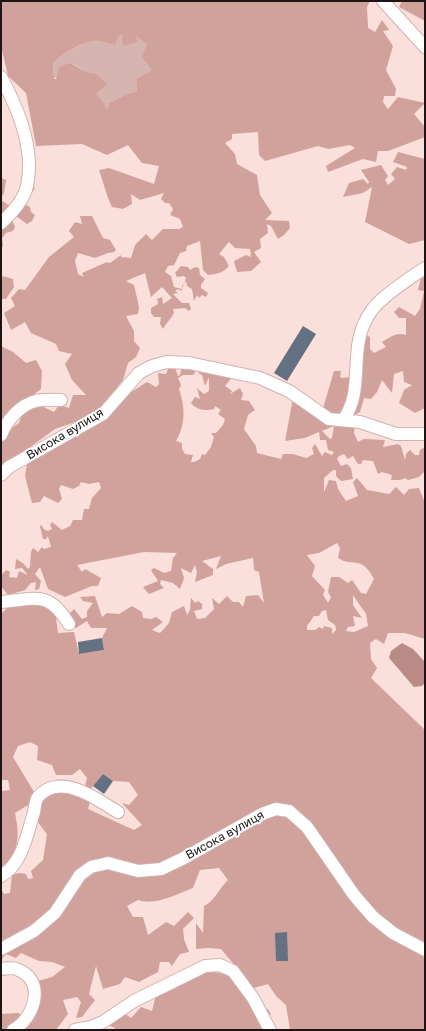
<!DOCTYPE html>
<html>
<head>
<meta charset="utf-8">
<style>
  body { margin:0 }
  #map { position:relative; width:426px; height:1031px; overflow:hidden; background:#fbdfdb; font-family:"Golos Text",sans-serif }
  canvas { display:block }
  .frame { position:absolute; inset:0; border:2px solid #1d1413; pointer-events:none }
</style>
</head>
<body>
<div id="map">
<canvas width="426" height="1031"></canvas>
<div class="frame"></div>
</div>
<script>
const c = document.querySelector('canvas').getContext('2d');
c.lineJoin = 'round';
function fillPath(path, color) {
  c.fillStyle = color;
  c.fill(path, 'evenodd');
}
function trace(path, color, width, dash) {
  c.strokeStyle = color;
  c.lineWidth = width;
  c.lineCap = dash ? 'butt' : 'round';
  c.setLineDash(dash || []);
  c.stroke(path);
}
function drawText(font, color, halo, rows, align = 'center') {
  c.font = font + ' "Golos Text",sans-serif';
  c.lineWidth = 4;
  c.setLineDash([]);
  c.textBaseline = 'middle';
  c.strokeStyle = halo;
  c.fillStyle = color;
  for (const [text, x, y, turn = 0] of rows) {
    c.save();
    c.translate(x, y);
    c.rotate((+turn || 0) * Math.PI / 180);
    c.textAlign = isNaN(turn) ? turn : align;
    if (halo) c.strokeText(text, 0, 0);
    c.fillText(text, 0, 0);
    c.restore();
  }
}
const green = new Path2D(`
  M 123,35 L 123,46 L 135,35 L 147,45 L 152,70 L 137,78 L 138,92 C 128,92 119,99 109,103 L 107,111 C 104,104 98,99 95,92 C 87,74 90,72 70,63 L 54,79 L 53,64 C 62,53 81,42 96,41 C 102,41 109,44 115,45 L 118,37 Z`);
const forest = new Path2D(`
  M 1,1 L 370,1 L 367,7 L 368,28 L 375,32 L 382,20 L 389,30 L 383,31 L 393,46 L 386,70 L 396,89 L 395,96 L 384,96 L 383,102 L 388,109 L 398,97 L 425,103 L 414,114 L 425,127 L 425,137 L 388,151 L 378,151 L 376,162 L 363,159 L 328,172 L 326,166 L 355,148 L 350,145 L 328,149 L 318,146 L 265,161 L 259,155 L 258,132 L 232,134 L 232,139 L 225,143 L 235,154 L 237,164 L 257,175 L 260,195 L 272,213 L 265,220 L 289,221 L 290,228 L 284,235 L 278,239 L 271,226 L 267,224 L 268,233 L 260,239 L 261,248 L 254,252 L 261,262 L 251,271 L 237,272 L 234,261 L 246,255 L 251,257 L 250,249 L 235,248 L 229,242 L 219,254 L 224,257 L 229,266 C 223,273 217,274 208,275 L 203,270 L 200,241 L 187,246 L 186,251 L 180,253 L 174,265 L 168,266 L 165,272 L 171,276 L 174,287 L 182,289 L 186,278 L 184,276 L 177,277 L 175,273 L 181,266 L 188,267 L 190,270 L 195,267 L 199,268 L 200,275 L 205,279 L 201,285 L 201,288 L 208,293 L 206,297 L 202,295 L 199,298 L 197,295 L 194,301 L 192,289 L 187,286 L 186,281 L 182,286 L 182,291 L 178,289 L 175,291 L 178,293 L 173,294 L 182,303 L 189,303 L 191,309 L 189,311 L 185,308 L 173,309 L 174,313 C 171,319 166,323 163,329 L 160,324 L 161,317 L 154,317 L 151,313 L 151,308 L 158,304 L 157,299 L 162,297 L 163,304 L 172,298 L 162,287 L 151,297 L 145,273 L 126,281 L 134,285 L 139,307 L 138,314 L 126,316 L 134,331 L 134,341 L 140,348 L 136,357 L 128,363 L 123,380 L 97,412 L 83,422 L 75,422 L 55,429 L 19,455 L 1,466 L 2,439 L 9,430 L 19,423 L 23,411 L 37,404 L 54,412 L 59,405 L 69,408 L 73,395 L 86,395 L 72,380 L 65,364 L 72,354 L 59,351 L 56,344 L 31,333 L 25,322 L 11,330 L 4,313 L 15,306 L 11,298 L 19,289 L 25,290 L 49,257 L 74,237 L 69,231 L 75,222 L 82,224 L 80,216 L 92,216 L 103,238 L 110,240 L 116,250 L 114,252 L 108,253 L 95,258 L 78,253 L 75,261 L 78,274 L 84,277 L 82,273 L 107,262 L 110,263 L 121,255 L 121,257 L 131,258 L 135,245 L 146,234 L 152,240 L 163,229 L 179,229 L 183,227 L 180,219 L 170,215 L 173,209 L 169,203 L 165,203 L 161,199 L 164,193 L 140,200 L 131,194 L 132,204 L 123,209 L 112,207 L 108,198 L 99,170 L 109,168 L 154,184 L 159,166 L 142,163 L 128,145 L 107,155 L 82,144 L 36,146 L 26,93 L 8,76 L 1,46 ZM 122,35 L 123,46 L 137,42 L 136,36 L 147,45 L 142,57 L 152,70 L 137,78 L 137,92 C 128,92 119,99 109,103 L 107,110 L 103,102 L 96,94 L 107,84 L 96,74 L 88,73 L 70,63 L 59,67 L 56,79 L 54,79 L 53,64 C 62,53 81,42 96,41 C 102,41 109,44 115,45 L 118,37 Z
  M 402,1 L 425,1 L 425,21 L 399,7 Z
  M 398,152 L 425,159 L 425,240 L 409,244 L 365,222 L 372,187 L 363,193 L 343,197 L 349,183 L 363,179 L 368,184 L 369,182 L 361,170 L 381,165 L 388,176 L 385,180 L 388,185 L 395,179 L 391,174 L 397,167 L 406,170 L 407,167 L 393,162 Z
  M 1,178 L 6,180 L 4,193 L 1,198 Z
  M 28,184 L 35,188 L 24,204 L 30,207 L 31,212 L 35,215 L 32,221 L 27,224 L 15,215 L 12,220 L 15,227 L 13,231 L 6,233 L 2,238 L 3,246 L 1,249 L 1,200 L 14,209 Z
  M 425,272 L 425,408 L 415,413 L 399,403 L 404,390 L 412,385 L 404,382 L 403,371 L 394,374 L 392,393 L 382,380 L 377,392 L 371,399 L 364,398 L 360,412 L 342,422 L 355,426 L 354,433 L 358,442 L 364,439 L 385,440 L 383,447 L 398,444 L 401,446 L 405,460 L 406,454 L 410,450 L 415,455 L 419,455 L 420,450 L 425,447 L 425,471 L 419,477 L 408,480 L 405,478 L 400,480 L 391,480 L 392,475 L 382,472 L 378,474 L 373,461 L 363,460 L 361,464 L 358,464 L 353,456 L 348,459 L 344,454 L 339,456 L 337,459 L 341,466 L 347,464 L 351,468 L 353,479 L 341,481 L 336,476 L 336,470 L 333,470 L 324,478 L 324,492 L 329,480 L 336,481 L 338,489 L 346,501 L 358,496 L 353,482 L 357,478 L 367,490 L 389,494 L 396,487 L 404,495 L 409,489 L 419,488 L 425,503 L 425,639 L 405,633 L 388,633 L 384,644 L 376,639 L 370,643 L 371,659 L 377,668 L 371,678 L 425,730 L 425,1030 L 290,1030 L 286,1005 L 276,996 L 268,984 L 254,988 L 221,949 L 208,948 L 196,949 L 196,923 L 203,933 L 204,906 C 215,901 219,888 228,880 L 219,868 L 200,870 L 193,888 C 177,894 155,906 138,900 L 127,906 L 133,917 L 143,917 L 148,935 L 166,922 L 174,926 L 188,912 L 194,918 L 183,929 L 184,939 L 189,952 L 180,954 L 172,966 L 169,962 L 160,962 L 158,972 L 139,982 L 125,977 L 120,984 L 103,989 L 96,966 L 89,994 L 95,1000 L 82,1017 L 76,1018 L 81,1002 L 77,997 L 63,1000 L 68,1014 L 56,1030 L 1,1030 L 1,1014 L 19,1013 L 22,1017 L 37,997 L 38,981 L 52,977 L 65,967 L 52,962 L 39,961 L 21,953 L 16,958 L 6,954 L 1,960 L 1,889 L 4,894 L 10,893 L 12,875 L 19,873 L 26,874 L 28,879 L 33,878 L 31,871 L 43,860 L 47,834 L 37,821 L 41,799 L 62,788 L 91,798 L 88,809 L 134,830 L 142,825 L 122,803 L 129,805 L 138,795 L 129,782 L 113,781 L 103,774 L 90,790 L 85,786 L 87,778 L 80,769 L 72,775 L 56,775 L 52,765 L 37,760 L 38,746 L 30,742 L 18,746 L 13,757 L 34,792 L 30,804 L 15,813 C 20,839 19,850 1,870 L 1,791 L 10,790 L 8,780 L 1,780 L 1,614 L 11,604 L 44,603 L 55,610 L 58,633 L 74,632 L 79,654 L 104,650 L 102,638 L 107,628 L 91,628 L 87,621 L 76,628 L 72,626 L 67,616 L 74,609 L 82,619 L 87,617 L 87,611 L 93,603 L 83,601 L 80,597 L 95,596 L 102,617 L 107,613 L 119,614 L 132,606 L 142,612 L 143,618 L 151,619 L 156,617 L 163,622 L 152,630 L 160,633 L 169,623 L 172,612 L 184,606 L 187,615 L 190,610 L 191,598 L 195,603 L 198,601 L 202,604 L 202,609 L 194,611 L 197,619 L 205,618 L 214,609 L 212,598 L 219,604 L 227,596 L 233,602 L 239,602 L 243,607 L 246,596 L 258,595 L 264,603 L 259,572 L 254,570 L 253,558 L 226,564 L 216,569 L 221,556 L 202,561 L 213,569 L 213,575 L 195,582 L 197,572 L 195,565 L 191,573 L 181,568 L 184,578 L 180,589 L 173,583 L 161,580 L 160,584 L 164,588 L 149,594 L 143,587 L 158,581 L 151,570 L 154,568 L 164,573 L 171,571 L 173,558 L 177,553 L 144,552 L 77,565 L 82,572 L 85,569 L 101,578 L 98,586 L 92,586 L 65,597 L 48,589 L 40,567 L 35,574 L 41,581 L 39,589 L 35,590 L 36,582 L 31,583 L 25,590 L 8,595 L 1,586 L 1,576 L 6,570 L 10,572 L 9,577 L 17,578 L 19,571 L 28,575 L 22,568 L 15,569 L 16,559 L 23,563 L 28,569 L 30,567 L 31,552 L 33,548 L 38,552 L 42,547 L 44,549 L 51,547 L 48,536 L 46,539 L 43,539 L 40,526 L 41,525 L 45,530 L 48,531 L 52,529 L 50,525 L 52,522 L 62,530 L 70,526 L 73,520 L 82,520 L 84,509 L 89,509 L 92,498 L 101,488 L 99,482 L 89,484 L 81,482 L 79,486 L 73,489 L 61,485 L 59,489 L 62,499 L 58,503 L 44,496 L 40,502 L 32,503 L 25,476 L 28,458 L 147,382 L 156,387 L 159,384 L 158,373 L 166,374 L 168,369 L 174,365 L 178,376 L 180,375 L 182,366 L 194,367 L 195,373 L 193,375 L 183,375 L 178,378 L 181,385 L 179,389 C 185,408 186,423 176,441 L 182,443 L 182,449 L 185,454 L 193,455 L 191,462 L 194,462 L 200,459 L 202,454 L 205,455 L 211,447 L 214,437 L 211,433 L 216,433 L 223,425 L 225,419 L 218,414 L 221,410 L 215,406 L 214,409 C 204,411 197,410 191,403 L 195,397 L 200,399 L 197,388 L 204,394 L 209,391 L 209,377 L 205,386 L 202,375 L 198,373 L 206,369 L 233,376 L 225,386 L 232,391 L 230,394 L 240,388 L 243,394 L 241,400 L 249,401 L 255,410 L 248,415 L 244,429 L 256,446 L 257,453 L 281,459 L 283,454 L 293,454 L 306,458 L 314,454 L 312,448 L 315,444 L 322,456 L 325,452 L 332,455 L 334,452 L 328,450 L 326,440 L 320,440 L 319,432 L 305,438 L 285,441 L 293,398 L 321,415 L 334,371 L 341,371 L 340,377 L 343,378 L 362,375 L 357,339 L 366,335 L 370,337 L 370,349 L 374,353 L 386,347 L 382,342 C 391,337 396,332 406,335 L 406,318 L 399,318 L 394,312 L 399,307 L 415,316 L 420,309 L 424,291 L 418,290 L 422,274 ZM 334,426 L 332,438 L 330,439 L 322,431 ZM 337,543 L 340,548 L 338,558 C 353,568 361,554 374,579 L 366,594 L 361,593 L 352,580 L 348,583 L 339,577 L 331,577 L 328,592 L 331,597 L 328,603 L 323,595 L 325,590 L 312,576 L 315,566 L 307,555 L 319,553 ZM 353,595 L 366,614 L 368,626 L 354,632 L 346,631 L 348,627 L 355,626 L 353,616 L 362,618 L 353,605 ZM 326,610 L 328,620 L 335,625 L 336,630 L 332,634 L 332,628 L 324,626 L 323,629 L 319,627 L 315,630 L 307,630 L 307,626 L 314,616 L 319,616 L 322,611 Z
  M 3,276 L 13,279 L 14,287 L 6,299 L 1,299 L 1,281 Z
  M 1,346 L 13,352 L 26,363 L 36,360 L 42,371 L 41,389 L 1,420 Z
  M 208,971 L 231,975 L 259,1008 L 268,1009 L 271,1014 L 265,1018 L 267,1030 L 114,1030 L 115,1028 L 108,1025 L 123,1012 L 131,1018 L 141,1007 L 152,1011 L 156,995 Z`);
const water = new Path2D(`
  M 402,643 L 413,649 L 425,662 L 425,683 L 422,686 L 414,687 L 389,658 L 391,651 Z`);
const building = new Path2D(`
  M 303,326 L 316,334 L 287,381 L 274,373 Z
  M 102,638 L 104,650 L 79,654 L 78,642 Z
  M 103,774 L 113,781 L 104,794 L 93,786 Z
  M 287,932 L 288,961 L 276,961 L 275,933 Z`);
const minor = new Path2D(`
  M 383,1 L 425,47
  M 1,77 C 18,108 35,149 27,186 C 24,200 12,213 1,223
  M 343,420 C 367,388 345,346 372,310 C 382,296 410,278 425,268
  M 1,435 C 7,420 20,405 36,401 C 43,399 54,400 61,400
  M 1,475 L 9,467 L 103,414 L 139,373 L 152,366 L 167,362 L 189,363 L 260,378 L 289,391 L 329,419 L 360,422 L 396,434 L 425,434
  M 1,602 C 36,599 48,590 69,624
  M 1,876 C 23,863 27,834 34,812 C 35,807 35,801 38,797 C 47,786 62,784 75,789 C 90,793 104,804 118,812
  M 1,949 L 34,931 L 55,913 L 80,875 L 91,867 L 108,863 L 138,871 L 161,869 L 184,858 L 262,814 L 276,809 L 289,811 L 307,827 L 354,895 L 373,917 L 393,933 L 425,950
  M 1,969 C 6,969 12,967 16,969 C 47,979 35,1018 13,1030
  M 75,1030 L 91,1027 L 103,1022 L 134,1001 L 205,966 L 220,965 L 233,971 L 253,998 L 270,1030`);
const streetNames = [
  ["Висока вулиця",65,434,-31],
  ["Висока вулиця",225,835,-29]
];
fillPath(green, '#d6b4b0');
fillPath(forest, '#d1a19c');
fillPath(water, '#ba8b86');
fillPath(building, '#647182');
trace(minor, '#ceb3b0', 14);
trace(minor, '#fff', 12);
drawText('12px', '#1d1413', '#fff', streetNames);
</script>
</body>
</html>
